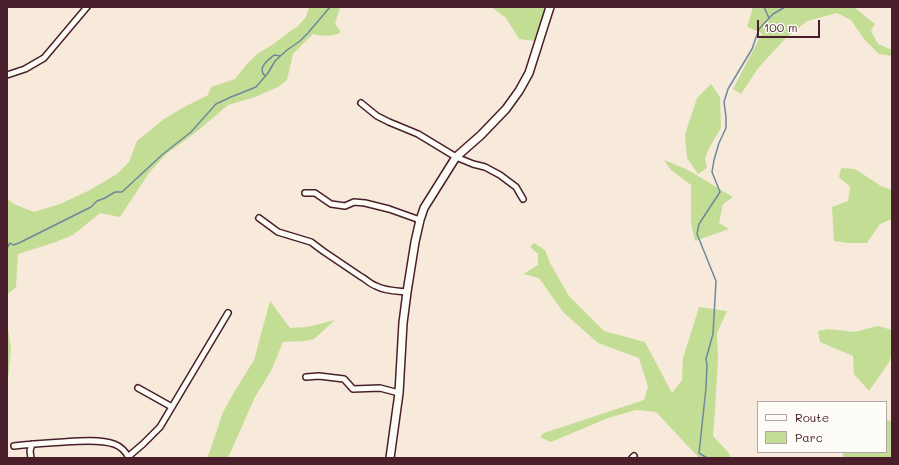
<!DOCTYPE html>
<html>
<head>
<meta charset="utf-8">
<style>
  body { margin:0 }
  #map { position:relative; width:899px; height:465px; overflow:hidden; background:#f7eadb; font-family:Mali,sans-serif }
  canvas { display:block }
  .frame { position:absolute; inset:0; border:8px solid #4a1f2b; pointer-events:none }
  .legend { position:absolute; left:757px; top:401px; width:130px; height:52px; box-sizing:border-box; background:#fdfcf7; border:1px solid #b5a4a5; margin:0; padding:5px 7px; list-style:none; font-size:12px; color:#4a1f2b }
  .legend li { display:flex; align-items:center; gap:8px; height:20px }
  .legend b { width:20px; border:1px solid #b5a4a5 }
  .scale { position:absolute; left:757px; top:20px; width:63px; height:18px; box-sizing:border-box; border:2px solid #4a1f2b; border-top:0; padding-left:5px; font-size:12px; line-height:14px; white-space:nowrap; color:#4a1f2b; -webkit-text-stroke:3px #fdfcf7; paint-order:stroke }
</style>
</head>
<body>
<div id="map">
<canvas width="899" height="465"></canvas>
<div class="frame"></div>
<ul class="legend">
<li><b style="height:5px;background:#fdfcf7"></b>Route</li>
<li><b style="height:11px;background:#c3de94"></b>Parc</li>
</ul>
<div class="scale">100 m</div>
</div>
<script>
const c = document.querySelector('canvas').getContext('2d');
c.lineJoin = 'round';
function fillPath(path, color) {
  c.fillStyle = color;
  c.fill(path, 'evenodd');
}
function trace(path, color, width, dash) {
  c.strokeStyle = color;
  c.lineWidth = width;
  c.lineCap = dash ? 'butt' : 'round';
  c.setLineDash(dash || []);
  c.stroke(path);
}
const green = new Path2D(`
  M 309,7 L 340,7 L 335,24 L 341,32 C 333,37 322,36 313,34 L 293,54 L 287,80 L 278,87 L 255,97 L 228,105 L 200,129 L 165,155 L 149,173 L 120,217 L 100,213 L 73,235 L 56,242 L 18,254 L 16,287 L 7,295 L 7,199 L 16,205 L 34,212 L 60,204 L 90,190 L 117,174 L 129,162 L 137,141 L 164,119 L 186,106 L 208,95 L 211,87 L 235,79 L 246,65 L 257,54 L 272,45 L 292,30 L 297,27 L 306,17 Z
  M 491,7 L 546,7 L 536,41 L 519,39 L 506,18 Z
  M 753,7 L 854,7 L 875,24 L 871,31 L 878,44 L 892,50 L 892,56 L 879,54 L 864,39 L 851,20 L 837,13 L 807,21 L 786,38 L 759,67 L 741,94 L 733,89 L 762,33 L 747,27 Z
  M 711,84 L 720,97 L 721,128 L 709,148 L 705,158 L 707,168 L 698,174 L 687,158 L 685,134 L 697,98 Z
  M 664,160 L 688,170 L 733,197 L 723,204 L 719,223 L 729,229 L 695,241 L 691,223 L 691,185 L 671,170 Z
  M 841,168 L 855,169 L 881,186 L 892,190 L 892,219 L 880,224 L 867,243 L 848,243 L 834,241 L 832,207 L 848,201 L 850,187 L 839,177 Z
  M 534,243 L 545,250 L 550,263 L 569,296 L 604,331 L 645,342 L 672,393 L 682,380 L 683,358 L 699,307 L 727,311 L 717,333 L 718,358 L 715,411 L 713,436 L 729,453 L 731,458 L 699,458 L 656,412 L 636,410 L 608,418 L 551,442 L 540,437 L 544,433 L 644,400 L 648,387 L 639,358 L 598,343 L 563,312 L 539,278 L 523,274 L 538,265 L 538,254 L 530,247 Z
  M 270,301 L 290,328 L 307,327 L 335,320 L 314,339 L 304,341 L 283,342 L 271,371 L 255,397 L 228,458 L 207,458 L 212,445 L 223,412 L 236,389 L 254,360 Z
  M 7,322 L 11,349 L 7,390 Z
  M 878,326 L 892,330 L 892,355 L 888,364 L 869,391 L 854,374 L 853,356 L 820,342 L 818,331 L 828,329 L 854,332 Z
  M 886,419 L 892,422 L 892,458 L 843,458 L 843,452 L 886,452 Z`);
const stream = new Path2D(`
  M 764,7 L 769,18
  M 265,76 C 257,68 267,61 274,55 L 280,56
  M 7,248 L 10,243 L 13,245 L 19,243 L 91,207 L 97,201 L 105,198 L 115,192 L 122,192 L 163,154 L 191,132 L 216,104 L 231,97 L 256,87 L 268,73 L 275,61 L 287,50 L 300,41 L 308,33 L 330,7
  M 707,458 L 699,453 L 706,388 L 707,365 L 706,359 L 713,334 L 716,281 L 697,234 L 699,224 L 720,192 L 712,172 L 714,160 L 719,143 L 726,128 L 726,117 L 724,102 L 728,89 L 752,49 L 759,29 L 773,14 L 785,7`);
const street = new Path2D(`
  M 7,75 L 25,69 L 44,58 L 87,7
  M 361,103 L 377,116 L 389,122 L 418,134 L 456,157 L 473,164 L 485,167 L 500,175 L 516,187 L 523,199
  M 305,193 L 315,193 L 331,204 L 345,206 L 354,202 L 365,203 L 389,209 L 420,220
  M 259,218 L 278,232 L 311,242 L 323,251 L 360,276 C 366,279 370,284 376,286 C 385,291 397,291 407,292
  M 306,377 L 319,376 L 344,379 L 353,389 L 380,388 L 399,393
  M 138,388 L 172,407
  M 14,446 C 30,444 47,443 64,442 C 78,441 100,439 114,444 C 120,446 126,452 129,458
  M 129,456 L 143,444 L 160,427 L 228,313
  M 31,458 L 30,451 L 32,444
  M 632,458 L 634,456`);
const secondary = new Path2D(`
  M 390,458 L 399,393 L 403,323 L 407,292 L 415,242 L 420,220 L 424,208 L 456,157 L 481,135 L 506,109 L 519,91 L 529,73 L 550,7`);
fillPath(green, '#c3de94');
trace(stream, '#6e899c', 1.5);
trace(street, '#4a1f2b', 8);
trace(secondary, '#4a1f2b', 10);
trace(street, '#fdfcf7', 5);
trace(secondary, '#fdfcf7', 7);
</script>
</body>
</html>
